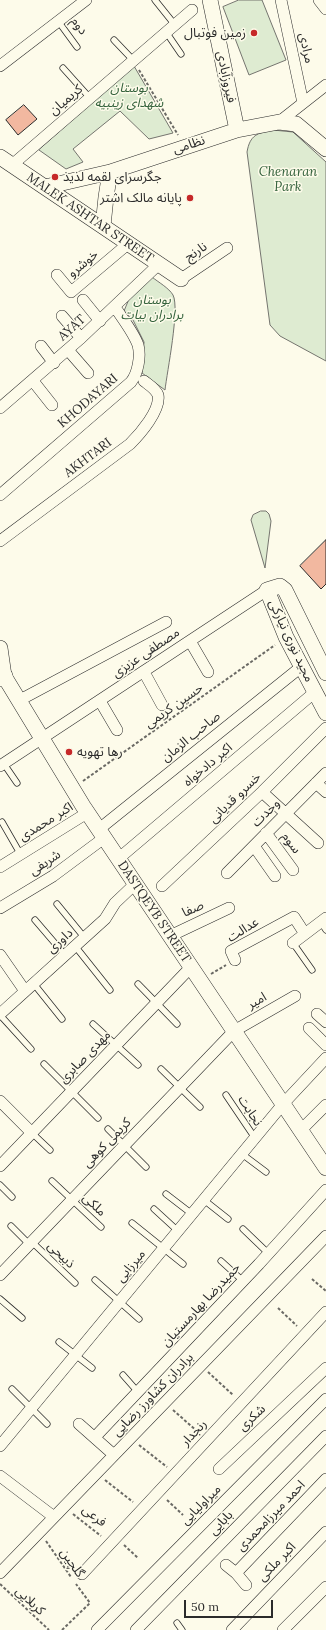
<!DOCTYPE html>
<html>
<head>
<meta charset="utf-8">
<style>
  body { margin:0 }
  #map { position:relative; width:326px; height:1630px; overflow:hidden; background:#fdfbea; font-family:Lora,serif }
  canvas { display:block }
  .scale { position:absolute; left:184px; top:1600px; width:89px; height:18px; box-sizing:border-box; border:2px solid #2b2b2b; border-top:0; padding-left:5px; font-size:12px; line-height:14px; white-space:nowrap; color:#2b2b2b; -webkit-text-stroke:3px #fdfbea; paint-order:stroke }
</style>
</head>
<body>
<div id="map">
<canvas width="326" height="1630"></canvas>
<div class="scale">50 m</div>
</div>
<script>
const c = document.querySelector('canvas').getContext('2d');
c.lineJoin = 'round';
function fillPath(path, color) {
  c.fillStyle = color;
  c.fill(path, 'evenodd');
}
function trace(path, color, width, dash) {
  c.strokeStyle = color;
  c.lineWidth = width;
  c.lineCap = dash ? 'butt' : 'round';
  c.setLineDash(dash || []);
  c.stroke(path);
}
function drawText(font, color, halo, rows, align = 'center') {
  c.font = font + ' Lora,"Noto Sans Arabic",serif';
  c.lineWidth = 3;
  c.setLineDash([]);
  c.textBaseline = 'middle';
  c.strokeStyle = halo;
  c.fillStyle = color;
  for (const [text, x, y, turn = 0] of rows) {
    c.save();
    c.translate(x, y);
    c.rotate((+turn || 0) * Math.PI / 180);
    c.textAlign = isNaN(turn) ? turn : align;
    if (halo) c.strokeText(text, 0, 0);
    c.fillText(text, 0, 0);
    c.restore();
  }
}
const green = new Path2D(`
  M 239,0 L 262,0 L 286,60 L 249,75 L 223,7 Z
  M 134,66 L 173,133 L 149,139 L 120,111 L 73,149 L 83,162 L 66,169 L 39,150 Z
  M 273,130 L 293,132 L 326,162 L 326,361 L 280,336 L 270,325 L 247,152 C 250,135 257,133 273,130 Z
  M 152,277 C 158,282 169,288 173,295 C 180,308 167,372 165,390 L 142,373 L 144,342 L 133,320 L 124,311 L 129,299 Z
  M 261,511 L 266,511 L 269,514 L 271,521 L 265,568 L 251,520 L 253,515 Z`);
const building = new Path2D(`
  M 24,105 L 37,119 L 18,135 L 6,120 Z
  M 326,540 L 326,584 L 321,589 L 300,566 Z`);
const path = new Path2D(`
  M 139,70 L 178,135
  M 83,781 L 275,645
  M 211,974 L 226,965
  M 312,1279 L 326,1291
  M 278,1308 L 297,1326
  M 208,1372 L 233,1395
  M 173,1410 L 198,1432
  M 139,1445 L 167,1467
  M 105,1480 L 133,1502
  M 167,1500 L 183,1515
  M 73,1514 L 101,1536
  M 46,1541 L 71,1577
  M 124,1545 L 138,1558
  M 0,1584 L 49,1630
  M 62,1630 L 90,1603 L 76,1584`);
const lane = new Path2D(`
  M 155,0 L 175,25
  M 58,21 L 77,47
  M 166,32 L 181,54
  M 114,40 L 133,60
  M 63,68 L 90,98
  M 4,764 L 17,783
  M 2,822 L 21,855
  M 57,904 L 84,937
  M 35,920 L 65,955
  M 321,922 L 326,930
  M 293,943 L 312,970
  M 75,946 L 110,990
  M 34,984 L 62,1019
  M 138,984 L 177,1024
  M 0,1015 L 31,1049
  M 93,1024 L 138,1065
  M 44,1064 L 98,1118
  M 161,1069 L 200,1107
  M 226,1095 L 255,1138
  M 108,1129 L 146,1167
  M 32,1133 L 50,1150
  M 242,1154 L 266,1172
  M 52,1181 L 101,1227
  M 0,1185 L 12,1197
  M 166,1194 L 192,1214
  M 204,1200 L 228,1219
  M 154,1209 L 178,1231
  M 132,1223 L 183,1264
  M 11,1226 L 29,1244
  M 243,1229 L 268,1253
  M 32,1242 L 75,1283
  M 221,1261 L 243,1281
  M 95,1280 L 139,1319
  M 0,1299 L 22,1318
  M 59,1342 L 92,1368
  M 123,1375 L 138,1392
  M 12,1389 L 47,1424
  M 177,1623 L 182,1630`);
const street = new Path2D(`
  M 281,0 L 303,103
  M 319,0 L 326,9
  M 0,66 L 86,0
  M 279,122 L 326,85
  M 12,165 L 192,10
  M 57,275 L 71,292 L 129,243
  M 181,279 L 227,248
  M 83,300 L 100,321
  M 62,316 L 81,338
  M 41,346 L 54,363
  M 68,350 L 88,373
  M 33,381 L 52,405
  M 0,408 L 81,338 L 159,264
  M 0,495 L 131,382 C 138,373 141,356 138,345 C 134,333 122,318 115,307
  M 0,541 L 130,444 C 140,434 161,410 158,395 C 156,389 149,385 144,381
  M 190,641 L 208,672
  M 144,672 L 162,705
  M 18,701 L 166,622
  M 100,701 L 117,730
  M 0,766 L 267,590
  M 316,783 L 326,792
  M 262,792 L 318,843
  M 98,830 L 301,667
  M 266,833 L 293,870
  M 254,846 L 275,876
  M 118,859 L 315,692
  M 0,867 L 87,813
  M 227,873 L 326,773
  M 162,886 L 262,792 L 326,728
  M 0,908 L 53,876 L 104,838
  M 170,936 L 229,908
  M 293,943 L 326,918
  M 0,955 L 25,991
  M 235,960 L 231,951 L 294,917 L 305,934
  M 0,1014 L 105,919 L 115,903 L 135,884
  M 317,1014 L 326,1022
  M 309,1028 L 326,1045
  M 0,1101 L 32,1133
  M 300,1131 L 326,1105
  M 0,1166 L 191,967
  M 0,1275 L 234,1031 L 295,996
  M 79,1424 L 114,1455
  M 95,1437 L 259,1264 L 326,1190
  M 0,1446 L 283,1104 L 326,1058
  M 219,1469 L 326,1368
  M 0,1476 L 54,1517
  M 226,1565 L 236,1573 L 246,1585
  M 0,1573 L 326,1236
  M 236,1573 L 326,1479
  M 82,1574 L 326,1312
  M 97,1630 L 326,1399
  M 136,1630 L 326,1436
  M 232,1630 L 326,1532
  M 283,1630 L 326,1587`);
const secondary = new Path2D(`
  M 210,0 L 237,130
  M 0,157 L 181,279
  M 45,187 L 110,172 L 237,130 L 279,122 L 296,124 L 326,149
  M 103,226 L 106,197 L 110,172
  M 0,648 L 4,676 L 83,806 L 326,1168
  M 326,673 L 285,590 L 280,586 L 267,590 L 286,637 L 326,713`);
const primary = new Path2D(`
  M 0,678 L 4,676`);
const markers = [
  [254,33,4,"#c62828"],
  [55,177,4,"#c62828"],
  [190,198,4,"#c62828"],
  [69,752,4,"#c62828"]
];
const streetNames = [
  ["دوم",79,26,53],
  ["مرادی",306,48,78],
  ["فیروزآبادی",226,77,78],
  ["کریمیان",66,100,-40],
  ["نظامی",189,145,-18],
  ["MALEK ASHTAR STREET",90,218,34],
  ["نارنج",196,252,-34],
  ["خوشرو",83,264,-40],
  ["AYAT",72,328,-42],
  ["KHODAYARI",88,401,-41],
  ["AKHTARI",88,458,-37],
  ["مجید نوری نیارکی",291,641,65],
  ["مصطفی عزیزی",146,653,-34],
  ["حسین کریمی",174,706,-35],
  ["صاحب الزمان",191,737,-39],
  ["اکبر دادخواه",208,765,-40],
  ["خسرو قدیانی",235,798,-44],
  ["وحدت",266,813,-45],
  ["اکبر محمدی",46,822,-32],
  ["سوم",291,843,53],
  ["شریفی",45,863,-34],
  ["صفا",193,909,-25],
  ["DASTQEYB STREET",154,912,56],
  ["عدالت",243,930,-32],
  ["داوری",60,941,-42],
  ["امیر",257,1001,-30],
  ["مهدی صابری",85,1057,-46],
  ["نجابت",250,1111,57],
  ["کریمی کوهی",107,1143,-46],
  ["ملکی",94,1205,43],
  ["ذبیحی",61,1255,44],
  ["میرزایی",131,1266,-50],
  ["حمیدرضا بهارمستیان",201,1305,-47],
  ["برادران کشاورز رضایی",153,1395,-46],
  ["شکری",252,1418,-43],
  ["رنجدار",194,1433,-47],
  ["میراولیایی",201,1505,-45],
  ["فرعی",94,1516,38],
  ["احمد میرزامحمدی",271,1516,-46],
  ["بابایی",221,1523,-46],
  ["اکبر ملکی",277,1562,-46],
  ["گلچین",72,1563,55],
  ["کربلایی",30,1601,43]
];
const poiNames = [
  ["زمین فوتبال",246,33],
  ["جگرسرای لقمه لذیذ",63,177,"left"],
  ["پایانه مالک اشتر",182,198],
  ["رها تهویه",77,752,"left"]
];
const parkNames = [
  ["بوستان",129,88],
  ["شهدای زینبیه",129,103],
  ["Chenaran",288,172],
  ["Park",288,187],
  ["بوستان",152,300],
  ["برادران بیات",152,315]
];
fillPath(green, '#deebd1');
trace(green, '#74746e', 1);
fillPath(building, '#f2b8a0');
trace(building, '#2b2b2b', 1);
trace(lane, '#2b2b2b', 7);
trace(street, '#2b2b2b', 12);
trace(secondary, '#2b2b2b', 16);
trace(primary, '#2b2b2b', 18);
trace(path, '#6a6964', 2, [3, 2]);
trace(lane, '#fdfbea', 5.5);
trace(street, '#fdfbea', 11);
trace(secondary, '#fdfbea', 15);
trace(primary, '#fdfbea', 17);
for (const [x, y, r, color] of markers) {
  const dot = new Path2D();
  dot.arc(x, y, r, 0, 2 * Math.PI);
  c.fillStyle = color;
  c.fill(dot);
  trace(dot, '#fdfbea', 1.5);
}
drawText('13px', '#2b2b2b', '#fdfbea', streetNames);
drawText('13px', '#2b2b2b', '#fdfbea', poiNames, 'right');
drawText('italic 13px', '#34623c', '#fdfbea', parkNames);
</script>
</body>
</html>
